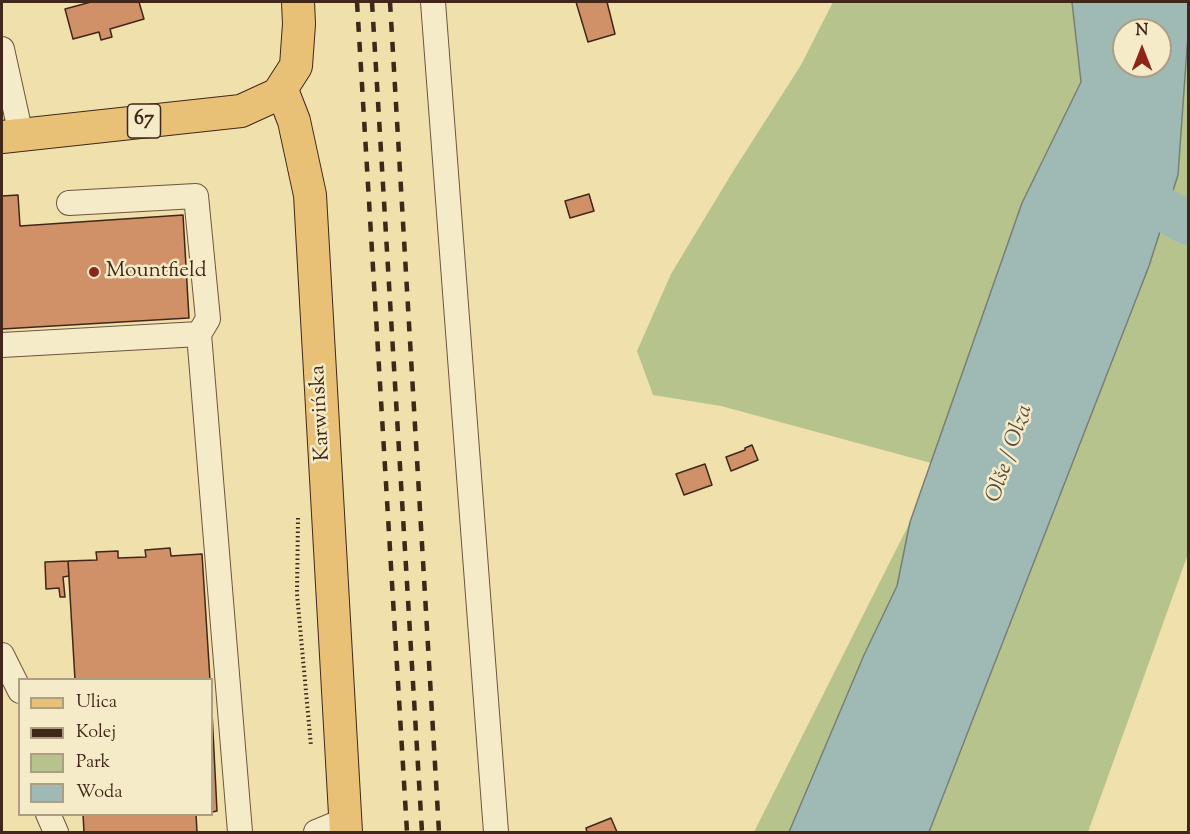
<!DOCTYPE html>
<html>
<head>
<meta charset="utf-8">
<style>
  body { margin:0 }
  #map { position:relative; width:1190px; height:834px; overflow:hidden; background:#efe0ac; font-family:"Sorts Mill Goudy",serif }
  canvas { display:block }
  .frame { position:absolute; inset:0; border:3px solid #402719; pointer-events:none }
  .legend { position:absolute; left:18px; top:678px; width:195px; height:138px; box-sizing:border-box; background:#f5ebc9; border:2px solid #ad9d83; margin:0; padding:8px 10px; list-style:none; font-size:18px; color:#402719 }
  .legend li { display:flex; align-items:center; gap:12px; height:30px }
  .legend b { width:30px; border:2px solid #ad9d83 }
  .north { position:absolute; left:1112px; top:18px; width:60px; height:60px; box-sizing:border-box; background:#f5ebc9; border:2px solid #ad9d83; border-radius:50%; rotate:0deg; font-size:16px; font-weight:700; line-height:24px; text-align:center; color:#402719 }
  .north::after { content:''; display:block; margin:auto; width:21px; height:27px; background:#8f2418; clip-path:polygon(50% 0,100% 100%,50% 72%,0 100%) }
</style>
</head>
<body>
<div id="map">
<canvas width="1190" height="834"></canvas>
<div class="frame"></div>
<ul class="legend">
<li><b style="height:8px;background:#e8c076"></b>Ulica</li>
<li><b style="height:8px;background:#402719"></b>Kolej</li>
<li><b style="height:16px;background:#b6c38c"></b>Park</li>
<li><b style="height:16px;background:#9fbab5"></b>Woda</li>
</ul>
<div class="north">N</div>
</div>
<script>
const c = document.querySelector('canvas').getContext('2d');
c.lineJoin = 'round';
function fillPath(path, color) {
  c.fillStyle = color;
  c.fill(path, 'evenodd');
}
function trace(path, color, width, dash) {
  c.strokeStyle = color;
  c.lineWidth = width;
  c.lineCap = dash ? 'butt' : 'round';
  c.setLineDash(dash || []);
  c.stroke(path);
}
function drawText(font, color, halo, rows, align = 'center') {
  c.font = font + ' "Sorts Mill Goudy",serif';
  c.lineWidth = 5;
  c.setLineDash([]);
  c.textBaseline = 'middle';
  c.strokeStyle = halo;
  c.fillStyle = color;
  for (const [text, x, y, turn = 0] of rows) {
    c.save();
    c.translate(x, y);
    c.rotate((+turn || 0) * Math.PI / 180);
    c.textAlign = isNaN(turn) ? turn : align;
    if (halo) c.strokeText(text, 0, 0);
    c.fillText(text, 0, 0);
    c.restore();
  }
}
const green = new Path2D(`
  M 833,2 L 1072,2 L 1081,82 L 1022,203 L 931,463 L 721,406 L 653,395 L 637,351 L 671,274 L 732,173 L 801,65 Z
  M 1188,34 L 1188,554 L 1088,832 L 929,832 L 1149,266 L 1178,175 Z
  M 910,522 L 897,586 L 864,655 L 789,832 L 754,832 Z`);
const water = new Path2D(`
  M 1072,2 L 1188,2 L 1188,34 L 1178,175 L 1149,266 L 929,832 L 789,832 L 864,655 L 897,586 L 910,522 L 1022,203 L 1081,82 ZM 1124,30 L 1160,30 L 1160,66 L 1124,66 Z`);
const river = new Path2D(`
  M 1114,183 L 1188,223`);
const building = new Path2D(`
  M 91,2 L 139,2 L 144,19 L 110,29 L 112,37 L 101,40 L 99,32 L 73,39 L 65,9 Z
  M 576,2 L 607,2 L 615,34 L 588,42 Z
  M 589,194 L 594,211 L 570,218 L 565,201 Z
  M 18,195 L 20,226 L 183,215 L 189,318 L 2,329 L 2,196 Z
  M 752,445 L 758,460 L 731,471 L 726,457 L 745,450 L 745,448 Z
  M 705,464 L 712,485 L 684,495 L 676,474 Z
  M 170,548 L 171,556 L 202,554 L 210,680 L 75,680 L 68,561 L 97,560 L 96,552 L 118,551 L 118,558 L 146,557 L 145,550 Z
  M 68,561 L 69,576 L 63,577 L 65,597 L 60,597 L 59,588 L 46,589 L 45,562 Z
  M 212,712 L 217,811 L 212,812 Z
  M 83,814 L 196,814 L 197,832 L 84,832 Z
  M 611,818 L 617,832 L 587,832 L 586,828 Z`);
const path = new Path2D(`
  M 298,518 L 297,594 L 311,746`);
const minor = new Path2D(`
  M 433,2 L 496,832
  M 2,49 L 21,135
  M 69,203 L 196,196 L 208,319 L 199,334
  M 2,345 L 199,334 L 240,832
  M 2,655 L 20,691
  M 48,814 L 56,832
  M 316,832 L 345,820`);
const major = new Path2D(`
  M 282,90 L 294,121 L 310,195 L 346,832
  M 2,137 L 241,111 L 278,94 L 296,66 L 299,24 L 298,2`);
const rail = new Path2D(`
  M 357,2 L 407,832
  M 372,2 L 422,832
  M 390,2 L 439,832`);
const markers = [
  [94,272,6,"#8f2418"]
];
const shields = [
  [144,121,33]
];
const shieldNames = [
  ["67",144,121]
];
const poiNames = [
  ["Mountfield",106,272]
];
const streetNames = [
  ["Karwińska",322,413,-93]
];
const waterNames = [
  ["Olše / Olza",1011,454,-71]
];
fillPath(green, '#b6c38c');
fillPath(water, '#9fbab5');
trace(water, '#797f77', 1.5);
trace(river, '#9fbab5', 44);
fillPath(building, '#d09168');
trace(building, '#402719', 1.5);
trace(minor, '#6c553e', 26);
trace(major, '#402719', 34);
trace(path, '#402719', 4, [1.5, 3]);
trace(minor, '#f5ebc9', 24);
trace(major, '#e8c076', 32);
trace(rail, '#402719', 4.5, [10, 10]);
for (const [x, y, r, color] of markers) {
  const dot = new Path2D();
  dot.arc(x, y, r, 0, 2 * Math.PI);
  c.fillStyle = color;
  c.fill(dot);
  trace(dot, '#f5ebc9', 2);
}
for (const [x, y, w] of shields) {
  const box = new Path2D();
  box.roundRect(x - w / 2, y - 17, w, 34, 4.5);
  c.fillStyle = '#f5ebc9';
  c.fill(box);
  trace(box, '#402719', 1.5);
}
drawText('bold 20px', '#402719', null, shieldNames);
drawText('21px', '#402719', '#f5ebc9', poiNames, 'left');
drawText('21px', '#402719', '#f5ebc9', streetNames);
drawText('italic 22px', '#584c40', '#f5ebc9', waterNames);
</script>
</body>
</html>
